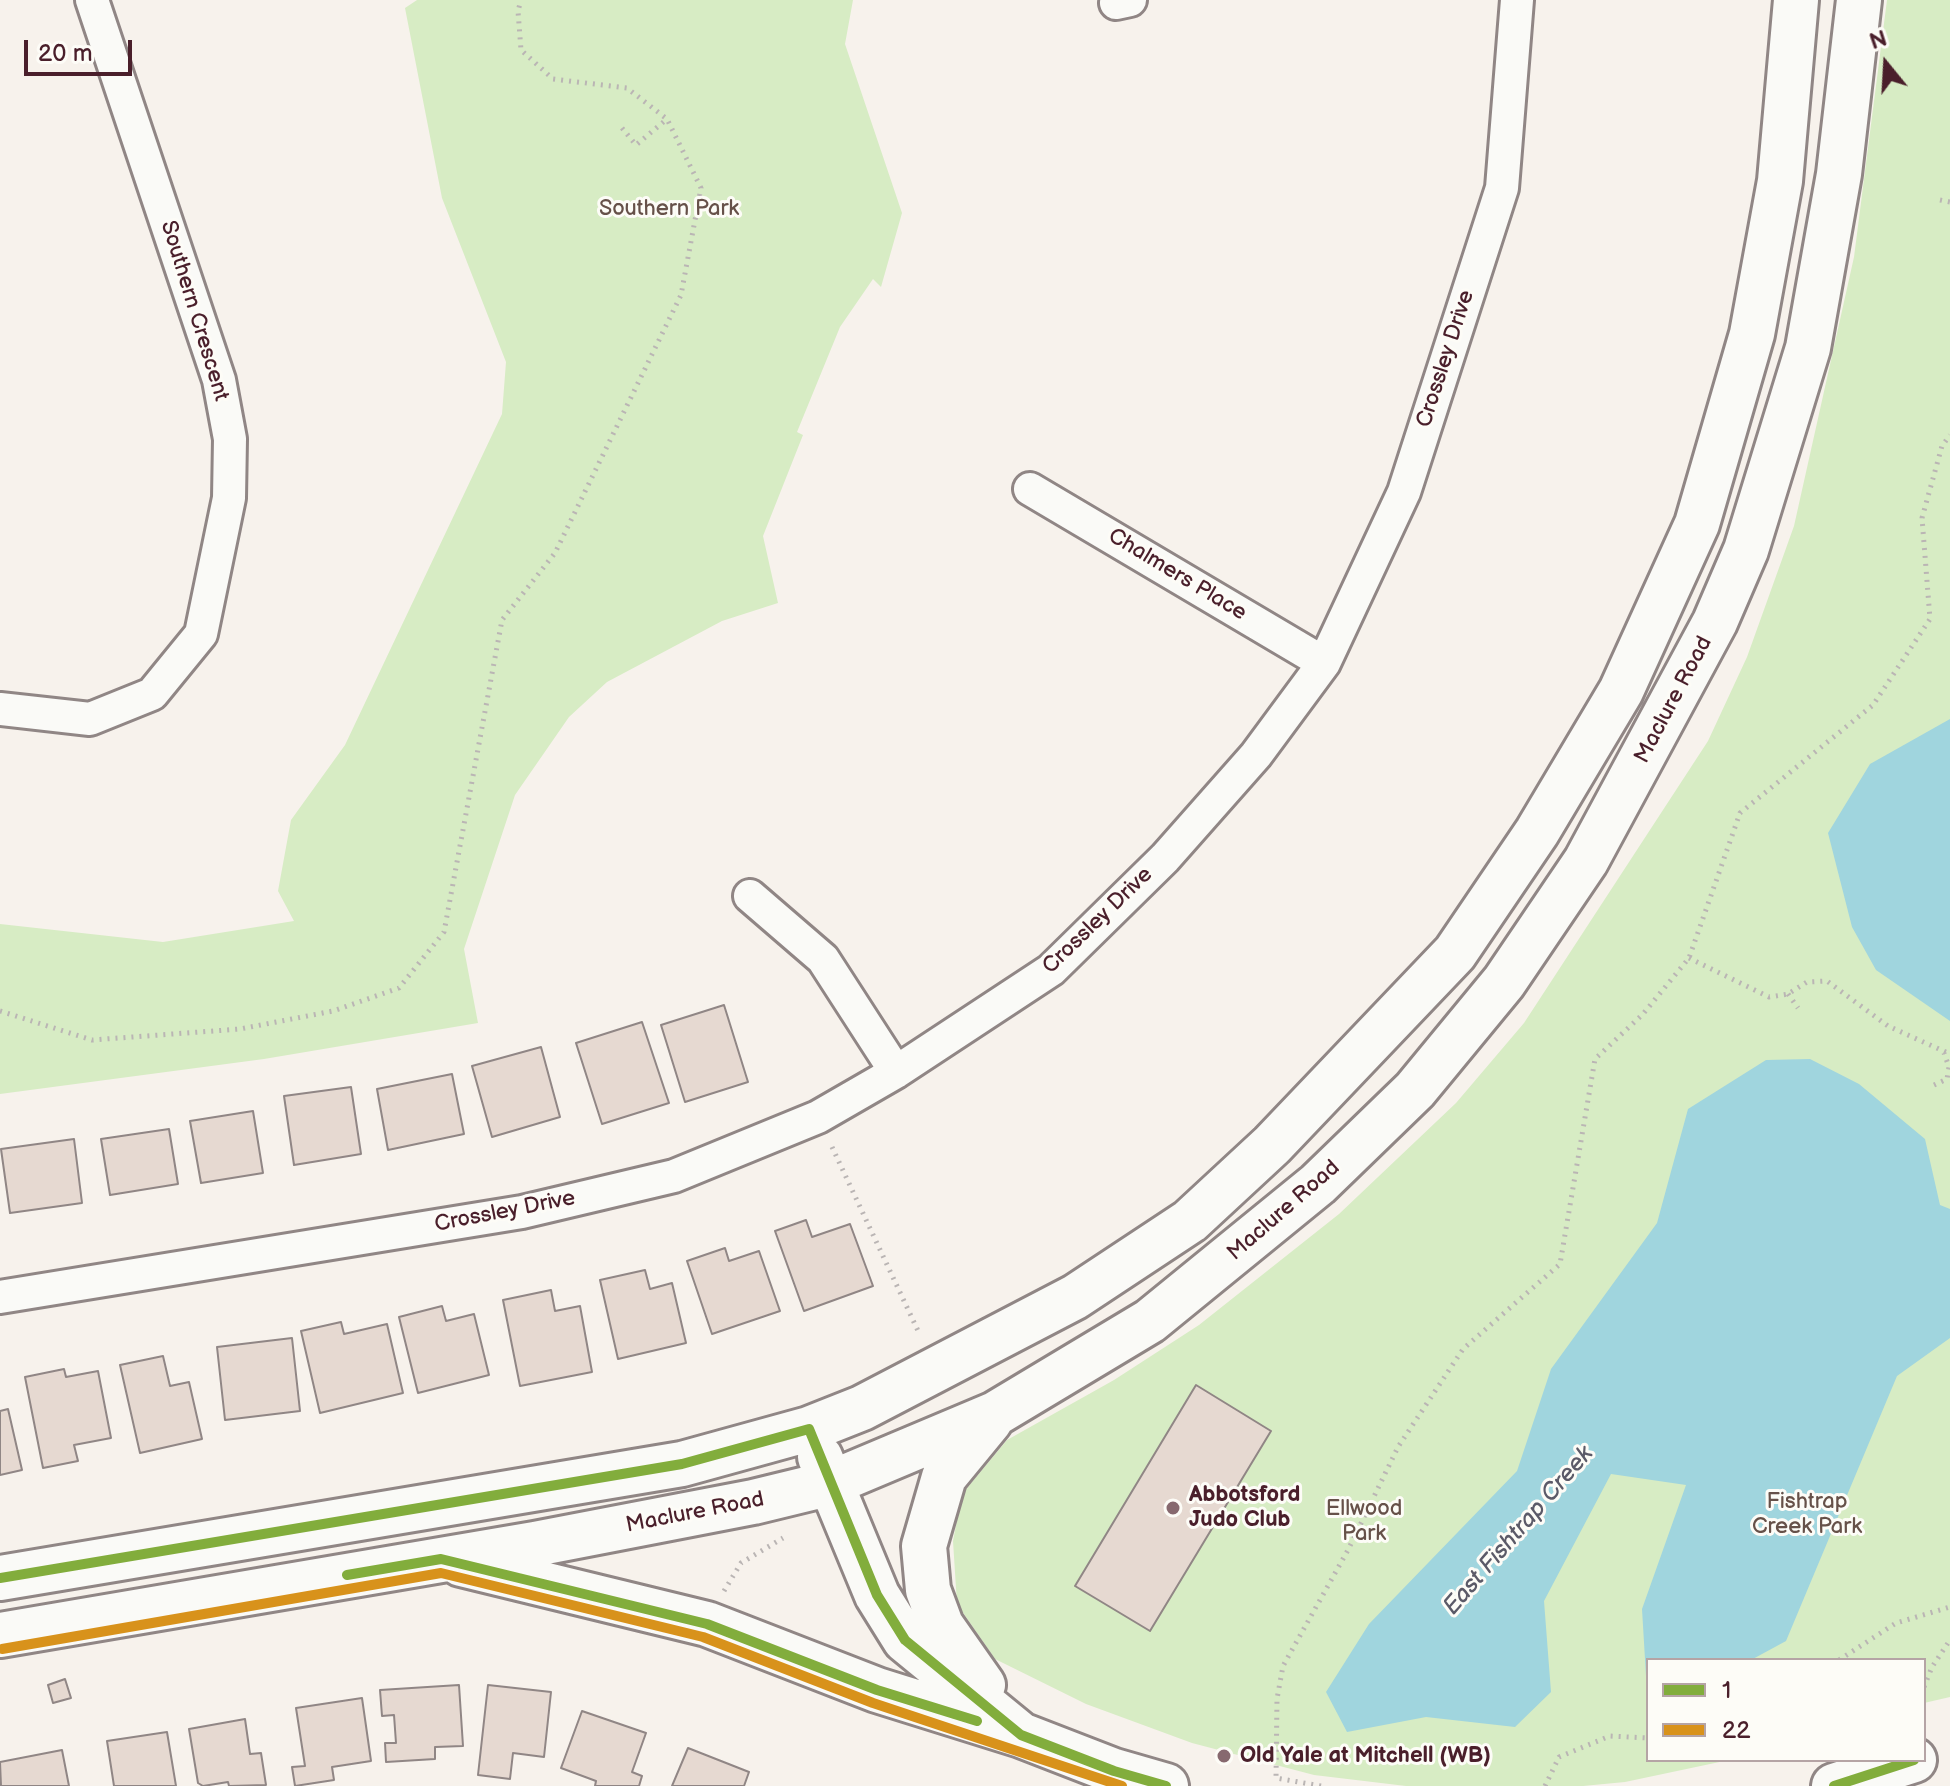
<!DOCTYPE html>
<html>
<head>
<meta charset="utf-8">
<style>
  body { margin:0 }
  #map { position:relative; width:1950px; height:1786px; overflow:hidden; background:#f7f2ec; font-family:"Balsamiq Sans",sans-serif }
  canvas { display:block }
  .legend { position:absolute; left:1646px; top:1658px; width:280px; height:104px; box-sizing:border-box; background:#fdfcf7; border:2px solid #b5a4a5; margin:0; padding:10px 14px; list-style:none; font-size:24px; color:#4a1f2b }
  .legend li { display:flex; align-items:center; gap:16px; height:40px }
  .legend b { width:40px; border:2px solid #b5a4a5 }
  .north { position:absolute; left:1846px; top:24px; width:80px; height:80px; -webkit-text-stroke:6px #fdfcf7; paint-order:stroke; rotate:342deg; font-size:22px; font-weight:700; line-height:32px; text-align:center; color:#4a1f2b }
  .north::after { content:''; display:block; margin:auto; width:28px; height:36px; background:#4a1f2b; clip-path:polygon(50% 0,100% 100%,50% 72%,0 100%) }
  .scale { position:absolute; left:24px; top:40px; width:108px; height:36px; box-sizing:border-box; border:4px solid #4a1f2b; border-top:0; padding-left:10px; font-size:24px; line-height:28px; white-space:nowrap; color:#4a1f2b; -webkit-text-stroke:6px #fdfcf7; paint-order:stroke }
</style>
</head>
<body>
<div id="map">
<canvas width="1950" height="1786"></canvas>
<ul class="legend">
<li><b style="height:10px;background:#82ad3c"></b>1</li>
<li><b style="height:10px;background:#d8921b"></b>22</li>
</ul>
<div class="north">N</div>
<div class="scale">20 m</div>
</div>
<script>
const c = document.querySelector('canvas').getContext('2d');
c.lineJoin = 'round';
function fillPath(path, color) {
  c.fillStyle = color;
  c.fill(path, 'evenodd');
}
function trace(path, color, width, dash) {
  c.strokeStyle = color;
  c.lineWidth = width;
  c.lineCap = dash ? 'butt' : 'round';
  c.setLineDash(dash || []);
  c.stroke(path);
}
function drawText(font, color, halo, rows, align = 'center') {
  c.font = font + ' "Balsamiq Sans",sans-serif';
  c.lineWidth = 6;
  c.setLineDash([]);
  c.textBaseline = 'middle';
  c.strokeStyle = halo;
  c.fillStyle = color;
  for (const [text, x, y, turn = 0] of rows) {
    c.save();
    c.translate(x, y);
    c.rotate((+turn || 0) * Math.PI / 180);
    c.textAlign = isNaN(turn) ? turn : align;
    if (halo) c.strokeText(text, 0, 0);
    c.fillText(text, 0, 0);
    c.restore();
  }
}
const green = new Path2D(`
  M 417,0 L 853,0 L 845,44 L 902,213 L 881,287 L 873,279 L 840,327 L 797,432 L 803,435 L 763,536 L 778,603 L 722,621 L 607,682 L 569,717 L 515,795 L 464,949 L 478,1023 L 264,1059 L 0,1094 L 0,924 L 163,942 L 294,921 L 278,891 L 291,820 L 345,745 L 502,414 L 506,362 L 442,198 L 405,8 Z
  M 1887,0 L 1950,0 L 1950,1697 L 1924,1703 L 1924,1660 L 1648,1660 L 1648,1760 L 1729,1760 L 1625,1782 L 1583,1786 L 1406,1786 L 1314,1775 L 1192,1743 L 1086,1704 L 995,1659 L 957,1604 L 953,1541 L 962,1494 L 1007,1440 L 1114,1380 L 1199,1325 L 1339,1214 L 1456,1103 L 1524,1023 L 1708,741 L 1747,657 L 1794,526 L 1854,257 Z`);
const water = new Path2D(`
  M 1950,719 L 1950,1021 L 1876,970 L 1852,927 L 1828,833 L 1870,764 Z
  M 1810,1059 L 1859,1084 L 1925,1139 L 1940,1205 L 1950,1209 L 1950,1338 L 1897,1376 L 1786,1641 L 1751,1660 L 1648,1660 L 1648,1678 L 1646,1676 L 1642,1609 L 1686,1485 L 1611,1474 L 1544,1601 L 1551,1692 L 1515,1727 L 1426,1717 L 1347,1732 L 1326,1692 L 1369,1624 L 1517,1471 L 1551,1369 L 1657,1223 L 1688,1109 L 1766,1060 Z`);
const building = new Path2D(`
  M 724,1005 L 748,1082 L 685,1102 L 661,1025 Z
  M 642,1022 L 669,1103 L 602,1124 L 576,1043 Z
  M 541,1047 L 560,1117 L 492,1137 L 472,1066 Z
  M 452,1074 L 464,1134 L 388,1150 L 377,1089 Z
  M 351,1087 L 361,1154 L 294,1165 L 284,1096 Z
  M 253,1111 L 263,1173 L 201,1183 L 190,1121 Z
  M 169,1129 L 178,1184 L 110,1195 L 101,1139 Z
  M 74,1139 L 82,1203 L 10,1213 L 1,1149 Z
  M 806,1220 L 812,1237 L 850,1224 L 873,1286 L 804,1311 L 775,1231 Z
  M 725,1248 L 729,1261 L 759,1251 L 780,1311 L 712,1334 L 687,1261 Z
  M 645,1270 L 650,1289 L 672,1283 L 686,1343 L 618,1359 L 600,1280 Z
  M 551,1290 L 555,1311 L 580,1306 L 592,1372 L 520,1386 L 503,1300 Z
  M 442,1306 L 446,1321 L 474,1314 L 489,1375 L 418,1393 L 399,1317 Z
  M 341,1322 L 344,1334 L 387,1324 L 403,1393 L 320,1413 L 301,1331 Z
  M 292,1338 L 300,1411 L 225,1420 L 217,1347 Z
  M 163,1356 L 170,1386 L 189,1382 L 202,1439 L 140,1453 L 120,1365 Z
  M 64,1369 L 66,1377 L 98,1371 L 111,1438 L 74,1445 L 78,1461 L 43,1468 L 25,1377 Z
  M 1196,1385 L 1271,1431 L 1150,1631 L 1075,1586 Z
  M 8,1409 L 22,1470 L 0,1475 L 0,1411 Z
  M 65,1679 L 71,1698 L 53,1703 L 48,1685 Z
  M 459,1685 L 463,1746 L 435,1747 L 435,1759 L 386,1762 L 385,1743 L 396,1743 L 394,1715 L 382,1716 L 380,1690 Z
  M 488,1685 L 551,1692 L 544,1757 L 513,1753 L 510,1779 L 478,1775 Z
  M 362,1698 L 371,1761 L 332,1767 L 334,1780 L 295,1786 L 292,1767 L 305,1766 L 296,1708 Z
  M 582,1711 L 646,1733 L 632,1772 L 642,1776 L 639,1786 L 595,1786 L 596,1781 L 561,1768 Z
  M 245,1719 L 250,1754 L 261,1753 L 266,1785 L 229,1786 L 228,1782 L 203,1786 L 198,1783 L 189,1729 Z
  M 167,1732 L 176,1786 L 114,1786 L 107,1741 Z
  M 688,1748 L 749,1772 L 744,1786 L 672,1786 Z
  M 62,1750 L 69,1786 L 1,1786 L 0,1762 Z`);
const path = new Path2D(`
  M 622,128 L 636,145 L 667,119
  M 1940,200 L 1950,202
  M 1689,958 L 1769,997 L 1788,994 L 1807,982 L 1827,981 L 1888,1026 L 1950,1054
  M 1788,994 L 1798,1008
  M 0,1011 L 92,1040 L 240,1029 L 333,1011 L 399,988 L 444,932 L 502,620 L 555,553 L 681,295 L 701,188 L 667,119 L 627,88 L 553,79 L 521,50 L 518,11 L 521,0
  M 1934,1085 L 1947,1079 L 1949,1067 L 1944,1053
  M 832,1147 L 919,1333
  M 724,1591 L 741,1563 L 783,1538
  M 1839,1660 L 1896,1623 L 1950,1607
  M 1924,1687 L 1932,1667 L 1950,1640
  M 1321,1786 L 1276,1778 L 1277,1699 L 1283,1666 L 1348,1550 L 1398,1447 L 1463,1349 L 1560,1264 L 1595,1059 L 1643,1014 L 1689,958 L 1740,813 L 1873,705 L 1930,619 L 1922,518 L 1942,446 L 1950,435
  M 1545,1786 L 1559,1757 L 1610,1736 L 1648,1738`);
const street = new Path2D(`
  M 1116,3 L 1130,0
  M 1030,489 L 1324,663
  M 0,709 L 90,719 L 152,694 L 201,634 L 229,498 L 230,439 L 219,380 L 92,0
  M 750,896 L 823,959 L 896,1072
  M 0,1297 L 522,1212 L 674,1176 L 818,1117 L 896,1072 L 1051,970 L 1165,858 L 1256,755 L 1324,663 L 1404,492 L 1502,188 L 1517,0`);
const secondary = new Path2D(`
  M 820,1457 L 877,1595 L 905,1640 L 1021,1735 L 1114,1771 L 1166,1786
  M 461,1564 L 707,1624 L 877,1690 L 1021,1735
  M 0,1578 L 682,1464 L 809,1429 L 862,1408 L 1075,1297 L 1190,1221 L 1272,1145 L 1455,953 L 1537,832 L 1621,691 L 1697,524 L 1752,334 L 1780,181 L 1796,0
  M 0,1635 L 535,1544 L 753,1502 L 831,1483 L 995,1414 L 1150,1321 L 1318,1184 L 1415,1090 L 1504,982 L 1586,861 L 1715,622 L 1746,550 L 1808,348 L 1839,174 L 1859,0
  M 983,1685 L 941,1625 L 928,1590 L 924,1546 L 944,1477 L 990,1421
  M 1834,1786 L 1914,1760`);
const bus1 = new Path2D(`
  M 347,1575 L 441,1559 L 707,1624 L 877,1690 L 977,1721
  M 0,1578 L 682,1464 L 809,1429 L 877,1595 L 905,1640 L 1021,1735 L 1114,1771 L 1166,1786
  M 1834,1786 L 1914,1760`);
const bus2 = new Path2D(`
  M 2,1649 L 441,1573 L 703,1637 L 873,1703 L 1122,1786`);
const markers = [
  [1173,1508,8,"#87696f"],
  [1224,1756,8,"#87696f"]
];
const parkNames = [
  ["Southern Park",669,209],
  ["Fishtrap",1807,1502],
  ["Creek Park",1807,1527],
  ["Ellwood",1364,1509],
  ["Park",1364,1534]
];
const streetNames = [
  ["Southern Crescent",194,311,73],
  ["Crossley Drive",1446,359,-72],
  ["Chalmers Place",1177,575,31],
  ["Maclure Road",1674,700,-62],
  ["Crossley Drive",1098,921,-44],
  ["Maclure Road",1284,1211,-41],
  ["Crossley Drive",505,1212,-11],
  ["Maclure Road",695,1513,-11]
];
const poiNames = [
  ["Abbotsford",1189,1495],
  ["Judo Club",1189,1520],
  ["Old Yale at Mitchell (WB)",1240,1756]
];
const waterNames = [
  ["East Fishtrap Creek",1519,1531,-49]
];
fillPath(green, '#d7ecc4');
fillPath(water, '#a0d5de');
fillPath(building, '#e6d9d1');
trace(building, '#908685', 2);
trace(street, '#908685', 38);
trace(secondary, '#908685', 50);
trace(path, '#bab5b4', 5, [2, 6]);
trace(street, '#fafaf7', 32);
trace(secondary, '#fafaf7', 44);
trace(bus1, '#82ad3c', 10);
trace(bus2, '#d8921b', 10);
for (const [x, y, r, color] of markers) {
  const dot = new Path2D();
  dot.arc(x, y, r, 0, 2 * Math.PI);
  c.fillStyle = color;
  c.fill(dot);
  trace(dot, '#fdfcf7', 3);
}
drawText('22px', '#665149', '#fdfcf7', parkNames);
drawText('22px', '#4a1f2b', '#fdfcf7', streetNames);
drawText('bold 22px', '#4a1f2b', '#fdfcf7', poiNames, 'left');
drawText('italic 24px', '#5b5a68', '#fdfcf7', waterNames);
</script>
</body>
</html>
